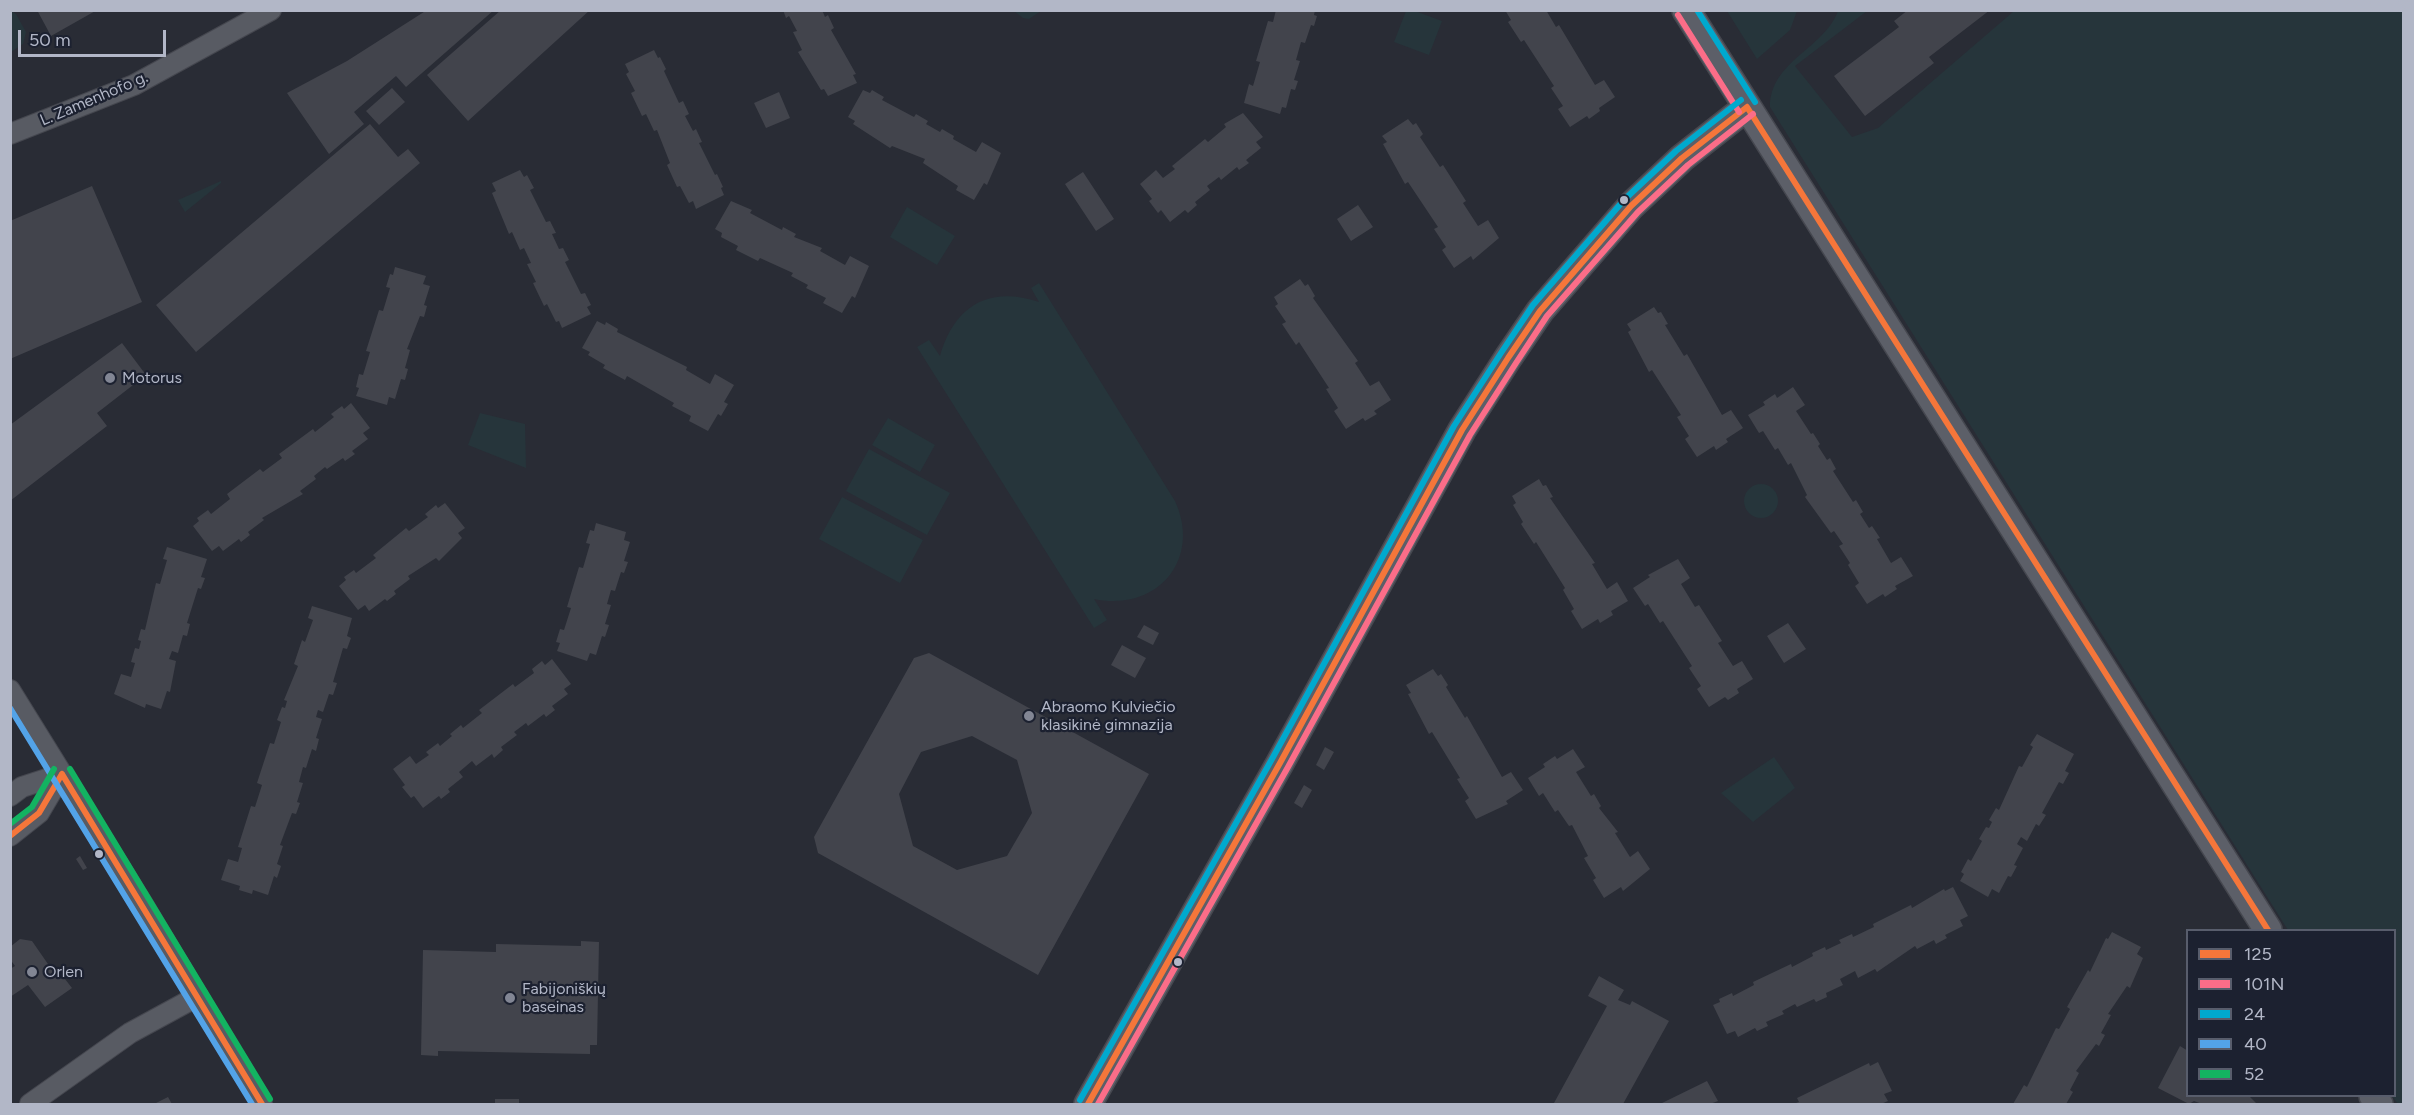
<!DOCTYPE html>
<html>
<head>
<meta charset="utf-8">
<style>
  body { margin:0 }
  #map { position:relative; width:2414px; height:1115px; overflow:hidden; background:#292c35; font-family:Figtree,sans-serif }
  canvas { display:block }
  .frame { position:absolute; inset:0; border:12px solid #b2b7c7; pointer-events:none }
  .legend { position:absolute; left:2186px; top:929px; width:210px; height:168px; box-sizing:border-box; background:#1c2130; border:2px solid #585d6c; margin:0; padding:8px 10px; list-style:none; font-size:18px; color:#b2b7c7 }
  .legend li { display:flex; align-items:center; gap:12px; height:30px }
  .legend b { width:30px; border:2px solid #585d6c }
  .scale { position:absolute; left:18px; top:30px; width:148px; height:27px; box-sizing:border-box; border:3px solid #b2b7c7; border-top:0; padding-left:8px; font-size:18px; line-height:21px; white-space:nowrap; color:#b2b7c7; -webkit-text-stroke:4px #1c2130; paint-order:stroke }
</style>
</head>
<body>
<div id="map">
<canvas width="2414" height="1115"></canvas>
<div class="frame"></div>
<ul class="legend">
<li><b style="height:8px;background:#f5763a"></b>125</li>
<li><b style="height:8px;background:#fb6d88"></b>101N</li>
<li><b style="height:8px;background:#00a9ce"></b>24</li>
<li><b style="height:8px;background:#53a3e8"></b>40</li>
<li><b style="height:8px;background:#13b361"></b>52</li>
</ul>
<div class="scale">50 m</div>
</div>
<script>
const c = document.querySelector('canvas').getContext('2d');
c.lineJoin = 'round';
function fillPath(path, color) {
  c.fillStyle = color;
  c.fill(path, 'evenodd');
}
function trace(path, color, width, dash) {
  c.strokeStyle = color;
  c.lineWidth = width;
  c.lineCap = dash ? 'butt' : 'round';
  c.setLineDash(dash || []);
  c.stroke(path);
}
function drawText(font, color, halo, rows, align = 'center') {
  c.font = font + ' Figtree,sans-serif';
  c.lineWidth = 4.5;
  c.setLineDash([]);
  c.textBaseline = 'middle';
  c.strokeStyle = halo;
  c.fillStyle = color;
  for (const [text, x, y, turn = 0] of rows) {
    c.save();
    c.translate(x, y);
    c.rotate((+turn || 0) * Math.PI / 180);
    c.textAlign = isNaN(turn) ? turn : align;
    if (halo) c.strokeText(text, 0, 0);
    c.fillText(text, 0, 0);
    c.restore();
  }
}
const green = new Path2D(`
  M 11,11 L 16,14 L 26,32 L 23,44 L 11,52 Z
  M 1014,11 L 1041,11 L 1029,19 L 1023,18 Z
  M 1406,11 L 1415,11 L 1442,21 L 1429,55 L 1394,42 Z
  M 1727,11 L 1797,11 L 1790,30 L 1757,59 Z
  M 1838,11 L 1867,11 L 1795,66 L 1852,137 L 1878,128 L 2014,11 L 2403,11 L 2403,1104 L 2398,1104 L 2392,1096 L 2394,1096 L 2394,930 L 2288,930 L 1770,107 C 1770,61 1824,49 1838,11 Z
  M 221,181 L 221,183 L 185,212 L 178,200 Z
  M 907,207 L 955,236 L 937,265 L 890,237 Z
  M 1039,283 L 1175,501 C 1202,560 1157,612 1094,599 L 1107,620 L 1094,628 L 917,347 L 929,340 L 940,356 C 954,306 989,285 1039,302 L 1031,288 Z
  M 480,413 L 525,424 L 526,468 L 468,445 Z
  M 888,418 L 935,445 L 920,472 L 872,445 Z
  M 869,449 L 950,493 L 927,535 L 846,491 Z
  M1744 501a17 17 0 1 1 34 0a17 17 0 1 1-34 0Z
  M 842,497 L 923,540 L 900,583 L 819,539 Z
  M 1774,757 L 1795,788 L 1753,822 L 1721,793 Z`);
const building = new Path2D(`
  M 37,10 L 97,10 L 51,36 Z
  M 427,10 L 494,10 L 406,87 L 396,76 L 354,112 L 364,124 L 329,154 L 287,93 L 347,61 Z
  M 501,10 L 590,10 L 468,121 L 427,75 Z
  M 783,10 L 822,10 L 825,17 L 828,15 L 834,28 L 831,30 L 856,74 L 853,75 L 857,83 L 828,96 L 824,89 L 821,90 L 798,52 L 802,50 L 793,32 L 797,31 L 789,16 L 786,18 Z
  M 1276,10 L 1315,10 L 1314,15 L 1317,16 L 1314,26 L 1311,25 L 1305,43 L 1301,42 L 1296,60 L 1300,61 L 1294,80 L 1298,81 L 1295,90 L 1291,89 L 1286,108 L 1282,107 L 1280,114 L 1244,103 L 1249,84 L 1253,86 L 1260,62 L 1256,61 L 1268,21 L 1273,22 Z
  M 1505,10 L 1546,10 L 1556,27 L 1559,25 L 1595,85 L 1604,80 L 1615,97 L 1599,108 L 1600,111 L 1589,119 L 1587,116 L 1570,127 L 1558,109 L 1563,106 L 1551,88 L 1554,86 L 1524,40 L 1521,42 L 1508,22 L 1511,20 Z
  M 1908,10 L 1990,10 L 1929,57 L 1934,63 L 1865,116 L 1834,76 L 1899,27 L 1894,21 Z
  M 654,50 L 658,58 L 660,57 L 666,69 L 664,71 L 679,103 L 683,101 L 689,114 L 685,116 L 693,131 L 696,129 L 702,142 L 699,143 L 715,175 L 717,174 L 723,187 L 721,188 L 724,195 L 696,209 L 693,201 L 689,203 L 680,186 L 677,187 L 667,165 L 670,163 L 657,130 L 654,131 L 646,114 L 642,116 L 631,93 L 635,91 L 626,74 L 629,72 L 625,64 Z
  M 392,88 L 405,102 L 379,125 L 366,111 Z
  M 863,90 L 870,93 L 872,90 L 884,97 L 882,100 L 914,117 L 916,114 L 928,121 L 926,124 L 940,132 L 942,129 L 954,136 L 953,139 L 976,152 L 982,142 L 1001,153 L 987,185 L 984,183 L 974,200 L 956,190 L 958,186 L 923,163 L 925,159 L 892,146 L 890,148 L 853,124 L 855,121 L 848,117 Z
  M 779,92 L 790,118 L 766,128 L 754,103 Z
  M 1243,113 L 1263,137 L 1256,142 L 1261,148 L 1246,160 L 1249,163 L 1239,170 L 1237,167 L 1221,180 L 1219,177 L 1207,186 L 1210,190 L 1195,202 L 1197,205 L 1188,213 L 1185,210 L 1170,222 L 1161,210 L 1158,213 L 1149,201 L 1152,199 L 1140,184 L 1156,170 L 1163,178 L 1175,169 L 1172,166 L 1205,139 L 1208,142 L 1226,127 L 1224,124 Z
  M 1408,119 L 1413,125 L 1416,123 L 1423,134 L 1420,137 L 1440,167 L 1443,165 L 1466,201 L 1463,203 L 1478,226 L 1488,220 L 1499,238 L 1473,260 L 1471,256 L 1454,268 L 1442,250 L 1446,247 L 1434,229 L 1438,227 L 1408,182 L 1405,184 L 1383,144 L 1387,142 L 1382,136 Z
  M 370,124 L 398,157 L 408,149 L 420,163 L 196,352 L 156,305 Z
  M 520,170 L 524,177 L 527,175 L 534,188 L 530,190 L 546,222 L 550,221 L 556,233 L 552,234 L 559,249 L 563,248 L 569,260 L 565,262 L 581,294 L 585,293 L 591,305 L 587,307 L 591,314 L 562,328 L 559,321 L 556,322 L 547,304 L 544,306 L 533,283 L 536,282 L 527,264 L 531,263 L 524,248 L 520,250 L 512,232 L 509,234 L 492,193 L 496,191 L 492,183 Z
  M 1083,172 L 1114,219 L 1096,231 L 1065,184 Z
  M 92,186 L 142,302 L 10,359 L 10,221 Z
  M 731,201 L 752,210 L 750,213 L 782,230 L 783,227 L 796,234 L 794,237 L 822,248 L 820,251 L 845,265 L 850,256 L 869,266 L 855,298 L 852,296 L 842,313 L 823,303 L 826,298 L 806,288 L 808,285 L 791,276 L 793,273 L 760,258 L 758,261 L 736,250 L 738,246 L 721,237 L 722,233 L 715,229 Z
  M 1358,205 L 1373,227 L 1351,241 L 1337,219 Z
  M 395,267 L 426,276 L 423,284 L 430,286 L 424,305 L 427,306 L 424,317 L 420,316 L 407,349 L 410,350 L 405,368 L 408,369 L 405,380 L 401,379 L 395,399 L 389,397 L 387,405 L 356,396 L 359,388 L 356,387 L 359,374 L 363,375 L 370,352 L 366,351 L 379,310 L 383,311 L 390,288 L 386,287 L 390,274 L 393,275 Z
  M 1300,279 L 1305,286 L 1308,284 L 1315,296 L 1313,298 L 1358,361 L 1355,363 L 1370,386 L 1379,381 L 1391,400 L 1374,411 L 1377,414 L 1365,421 L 1363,418 L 1346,429 L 1334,411 L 1338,408 L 1326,389 L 1329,388 L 1299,342 L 1296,345 L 1282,324 L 1286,322 L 1275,306 L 1278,304 L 1274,297 Z
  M 1654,307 L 1658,313 L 1661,312 L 1668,324 L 1665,325 L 1684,356 L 1687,354 L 1722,415 L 1731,410 L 1743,428 L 1726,439 L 1728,442 L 1716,450 L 1714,446 L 1697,457 L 1685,439 L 1689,436 L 1677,417 L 1681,415 L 1652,370 L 1649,372 L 1628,332 L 1631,330 L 1627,324 Z
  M 597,321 L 605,325 L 606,322 L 618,329 L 617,332 L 687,367 L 686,370 L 710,384 L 715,374 L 734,385 L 724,402 L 728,404 L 721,416 L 718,414 L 708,431 L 689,421 L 691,416 L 672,406 L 674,403 L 627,376 L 625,380 L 603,368 L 605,365 L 588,355 L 590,352 L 582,348 Z
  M 122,343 L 146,375 L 97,413 L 107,426 L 10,501 L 10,425 Z
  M 1793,387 L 1805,405 L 1796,411 L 1811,434 L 1813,433 L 1820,444 L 1818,446 L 1827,460 L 1830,458 L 1836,469 L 1833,471 L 1853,502 L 1856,500 L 1863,512 L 1860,514 L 1869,528 L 1872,526 L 1880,538 L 1877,539 L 1891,563 L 1901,557 L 1913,576 L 1895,586 L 1897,589 L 1885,597 L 1883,594 L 1867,604 L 1855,586 L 1859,583 L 1848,565 L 1850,563 L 1839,546 L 1843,544 L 1834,531 L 1831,533 L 1805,497 L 1807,495 L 1791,463 L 1788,465 L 1778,448 L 1775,450 L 1763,431 L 1759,433 L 1748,415 L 1765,405 L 1763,402 L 1775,394 L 1777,398 Z
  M 351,403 L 370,428 L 363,433 L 368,439 L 352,451 L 355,454 L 345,461 L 343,458 L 327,469 L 325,467 L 314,476 L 316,479 L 300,491 L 303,494 L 262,518 L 264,520 L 248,532 L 250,535 L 241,542 L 239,539 L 223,551 L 219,546 L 212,551 L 193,526 L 199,521 L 197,518 L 208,510 L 211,514 L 230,499 L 227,494 L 260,469 L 263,472 L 282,458 L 279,454 L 313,429 L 315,432 L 334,417 L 331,414 L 342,406 L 344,409 Z
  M 1539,479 L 1543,486 L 1546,485 L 1553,497 L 1550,498 L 1595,563 L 1592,564 L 1607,589 L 1617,582 L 1628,601 L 1611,611 L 1613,615 L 1600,623 L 1598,619 L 1582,629 L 1571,611 L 1574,609 L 1563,590 L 1565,588 L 1536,542 L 1534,544 L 1521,524 L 1523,522 L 1513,505 L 1516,503 L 1512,496 Z
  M 445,503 L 465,528 L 458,533 L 462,538 L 439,561 L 436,558 L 408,576 L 410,579 L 394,591 L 396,594 L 387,601 L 385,599 L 369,611 L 365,605 L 358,610 L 339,586 L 346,580 L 344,577 L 354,570 L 356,573 L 376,558 L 373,555 L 406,528 L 409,531 L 428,517 L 425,514 L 436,505 L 438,508 Z
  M 596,523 L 626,532 L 624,540 L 630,542 L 624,561 L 628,562 L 624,573 L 621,572 L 615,591 L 611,590 L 607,604 L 611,605 L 605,624 L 609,625 L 605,637 L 602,636 L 596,655 L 590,653 L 587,661 L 557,651 L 560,643 L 556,642 L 560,629 L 564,630 L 571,608 L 567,607 L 579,567 L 583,568 L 590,544 L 586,543 L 590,530 L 594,531 Z
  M 167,547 L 207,559 L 201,577 L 205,578 L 201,589 L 198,588 L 187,623 L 190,624 L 187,636 L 183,635 L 178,653 L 172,651 L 169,659 L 176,661 L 170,692 L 167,691 L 161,709 L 146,704 L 145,708 L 114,694 L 121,674 L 131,677 L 135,663 L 131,662 L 135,648 L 139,649 L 141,641 L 138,640 L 141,629 L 145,630 L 156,583 L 160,584 L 167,560 L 163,559 Z
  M 1678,559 L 1690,578 L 1681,584 L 1695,607 L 1699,605 L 1722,641 L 1718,643 L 1733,666 L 1742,661 L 1753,679 L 1737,689 L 1739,693 L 1728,700 L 1725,697 L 1709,707 L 1697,689 L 1701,686 L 1689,668 L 1692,666 L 1663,621 L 1660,623 L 1648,604 L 1645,606 L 1633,588 L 1650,577 L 1648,575 Z
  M 312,606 L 352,618 L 347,636 L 351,638 L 347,649 L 343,648 L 333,682 L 337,683 L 333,695 L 329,694 L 323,712 L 318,710 L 316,717 L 322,719 L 316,738 L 319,739 L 316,751 L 312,749 L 306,768 L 303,767 L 299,782 L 303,783 L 297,802 L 300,803 L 296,814 L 292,813 L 280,845 L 283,846 L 277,864 L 281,866 L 277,878 L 274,876 L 268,895 L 253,890 L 252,894 L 239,890 L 240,886 L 221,880 L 228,859 L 238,862 L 242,848 L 238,847 L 251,806 L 255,807 L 262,785 L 257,783 L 270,743 L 274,744 L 281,722 L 277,720 L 282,707 L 285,708 L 287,701 L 284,700 L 298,666 L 294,664 L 302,640 L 305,642 L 313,620 L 308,618 Z
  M 1788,623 L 1806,649 L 1784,663 L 1767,636 Z
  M 1144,625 L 1159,633 L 1153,645 L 1137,637 Z
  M 1122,645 L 1146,658 L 1135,678 L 1111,665 Z
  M 929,653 L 1149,774 L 1038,975 L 818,853 L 814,837 L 914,658 ZM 972,736 L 1017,760 L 1032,813 L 1007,856 L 957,870 L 913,846 L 899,794 L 921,752 Z
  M 552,659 L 571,684 L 564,689 L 568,694 L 552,706 L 555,710 L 546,717 L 544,714 L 528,726 L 526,723 L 514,732 L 517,735 L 501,747 L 503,750 L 494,758 L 492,754 L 476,766 L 472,761 L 459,772 L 463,777 L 448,789 L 450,792 L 441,799 L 439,796 L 423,808 L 414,796 L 411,798 L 402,787 L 405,785 L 393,769 L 410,756 L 416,764 L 429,755 L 426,752 L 438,743 L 440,746 L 452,736 L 450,734 L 461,725 L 463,728 L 482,713 L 479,710 L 513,684 L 515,687 L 534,673 L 532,669 L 542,661 L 545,665 Z
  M 1433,669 L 1438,676 L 1441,674 L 1448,685 L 1446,687 L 1465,718 L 1467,716 L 1502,777 L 1511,772 L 1523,790 L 1506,801 L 1508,804 L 1476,819 L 1465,801 L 1469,798 L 1457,779 L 1460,778 L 1432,732 L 1429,734 L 1408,694 L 1411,693 L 1406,685 Z
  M 2037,734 L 2074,754 L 2065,771 L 2069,773 L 2063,784 L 2059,782 L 2042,813 L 2046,815 L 2039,826 L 2036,824 L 2027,841 L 2021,837 L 2017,844 L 2023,848 L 2014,865 L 2017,866 L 2011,877 L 2008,876 L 1999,893 L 1992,889 L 1988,897 L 1960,881 L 1964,874 L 1961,872 L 1968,859 L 1971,861 L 1982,841 L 1979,839 L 1986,827 L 1989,828 L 1992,822 L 1989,820 L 1996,808 L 1999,810 L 2019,766 L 2022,767 L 2033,747 L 2030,745 Z
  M 1325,747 L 1334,752 L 1324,770 L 1316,765 Z
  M 1573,749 L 1585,767 L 1576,772 L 1591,796 L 1594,794 L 1601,806 L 1599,808 L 1618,832 L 1615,833 L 1630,857 L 1638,851 L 1650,869 L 1623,891 L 1621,887 L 1604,898 L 1593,880 L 1596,878 L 1584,858 L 1588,856 L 1572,825 L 1569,826 L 1558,810 L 1555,812 L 1543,793 L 1539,796 L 1528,778 L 1545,767 L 1543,764 L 1555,756 L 1557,759 Z
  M 1304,785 L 1312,790 L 1302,808 L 1294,803 Z
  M 80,856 L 87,868 L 83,870 L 76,859 Z
  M 1953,887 L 1968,916 L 1960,920 L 1963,926 L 1945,935 L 1947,938 L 1936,944 L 1934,940 L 1917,949 L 1915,946 L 1877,972 L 1875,969 L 1858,978 L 1855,971 L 1840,979 L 1843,985 L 1826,993 L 1827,997 L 1816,1002 L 1814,999 L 1797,1007 L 1795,1004 L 1782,1011 L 1784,1014 L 1766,1022 L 1768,1026 L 1757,1031 L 1755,1028 L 1738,1037 L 1735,1031 L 1727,1034 L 1713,1005 L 1720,1002 L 1719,999 L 1732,993 L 1733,996 L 1754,985 L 1753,982 L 1791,964 L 1792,967 L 1813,956 L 1812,953 L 1825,947 L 1826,950 L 1841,943 L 1839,940 L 1852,934 L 1853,937 L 1874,927 L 1873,924 L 1911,905 L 1912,908 L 1944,889 L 1945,891 Z
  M 2112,932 L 2141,947 L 2137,954 L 2143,958 L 2130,988 L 2127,986 L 2108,1014 L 2111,1015 L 2101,1033 L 2105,1035 L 2099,1046 L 2096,1044 L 2076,1071 L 2079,1073 L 2070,1090 L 2073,1092 L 2066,1104 L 2013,1104 L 2024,1085 L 2027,1087 L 2056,1028 L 2059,1029 L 2070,1009 L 2067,1007 L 2088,970 L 2090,972 L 2106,938 L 2108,939 Z
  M 20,939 L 32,941 L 57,977 L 61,974 L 72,988 L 45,1007 L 28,985 L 10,997 L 10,969 L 15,966 L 10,959 L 10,947 Z
  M 581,941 L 599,942 L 597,1045 L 590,1045 L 590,1054 L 438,1051 L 438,1056 L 421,1055 L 423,950 L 496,952 L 496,944 L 581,946 Z
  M 1599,976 L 1624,990 L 1618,1000 L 1630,1005 L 1632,1001 L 1669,1021 L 1623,1104 L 1556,1104 L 1554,1103 L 1607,1006 L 1588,996 Z
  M 2180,1046 L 2188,1051 L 2188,1096 L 2249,1096 L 2257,1104 L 2202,1104 L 2194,1101 L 2189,1104 L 2158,1088 Z
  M 1878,1062 L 1892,1091 L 1884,1094 L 1888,1101 L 1881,1104 L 1793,1104 L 1799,1102 L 1797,1098 L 1869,1063 L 1870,1066 Z
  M 1707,1081 L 1718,1101 L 1710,1104 L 1660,1104 Z
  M 168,1097 L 172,1104 L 154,1104 Z
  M 495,1099 L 519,1099 L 519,1104 L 495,1104 Z`);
const street = new Path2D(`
  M 10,134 L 134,85 L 271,10
  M 10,690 L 144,906 L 262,1104
  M 10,796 L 22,787 L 62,774
  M 10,836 L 39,813 L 62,774
  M 30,1104 L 130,1033 L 198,996`);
const secondary = new Path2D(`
  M 1686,10 L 2268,930
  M 2373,1096 L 2379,1104
  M 1088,1104 L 1280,763 L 1462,430 L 1508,358 L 1540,311 L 1631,206 L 1682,158 L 1747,107`);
const bus1 = new Path2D(`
  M 1747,107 L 2268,930
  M 62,774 L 262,1104
  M 10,836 L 39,813 L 62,774
  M 1088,1104 L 1280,763 L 1462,430 L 1508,358 L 1540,311 L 1631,206 L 1682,158 L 1747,107`);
const bus2 = new Path2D(`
  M 1678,15 L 1739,112
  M 1098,1104 L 1288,767 L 1470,435 L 1516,363 L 1547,316 L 1638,212 L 1688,165 L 1753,114`);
const bus3 = new Path2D(`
  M 1697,10 L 1755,102
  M 1080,1100 L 1272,759 L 1454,426 L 1501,353 L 1533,305 L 1624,200 L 1676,151 L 1741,100`);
const bus4 = new Path2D(`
  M 10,708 L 252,1104`);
const bus5 = new Path2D(`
  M 70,769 L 270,1099
  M 10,824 L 32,807 L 54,769`);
const markers = [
  [1624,200,5,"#b2b7c7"],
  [110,378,6,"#828694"],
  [1029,716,6,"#828694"],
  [99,854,5,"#b2b7c7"],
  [1178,962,5,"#b2b7c7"],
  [32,972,6,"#828694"],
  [510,998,6,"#828694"]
];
const streetNames = [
  ["L. Zamenhofo g.",94,99,-23]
];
const poiNames = [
  ["Motorus",122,378],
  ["Abraomo Kulviečio",1041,707],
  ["klasikinė gimnazija",1041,725],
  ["Orlen",44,972],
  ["Fabijoniškių",522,989],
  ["baseinas",522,1007]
];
fillPath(green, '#26353b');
fillPath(building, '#42444c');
trace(street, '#45474f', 22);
trace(secondary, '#45474f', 30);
trace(street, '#585b63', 20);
trace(secondary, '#5c5f68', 27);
trace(bus1, '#f5763a', 6);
trace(bus2, '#fb6d88', 6);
trace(bus3, '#00a9ce', 6);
trace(bus4, '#53a3e8', 6);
trace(bus5, '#13b361', 6);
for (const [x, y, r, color] of markers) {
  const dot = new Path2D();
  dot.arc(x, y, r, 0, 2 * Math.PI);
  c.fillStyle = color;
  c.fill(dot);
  trace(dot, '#1c2130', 2);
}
drawText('16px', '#b2b7c7', '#1c2130', streetNames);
drawText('16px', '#b2b7c7', '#1c2130', poiNames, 'left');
</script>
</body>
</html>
